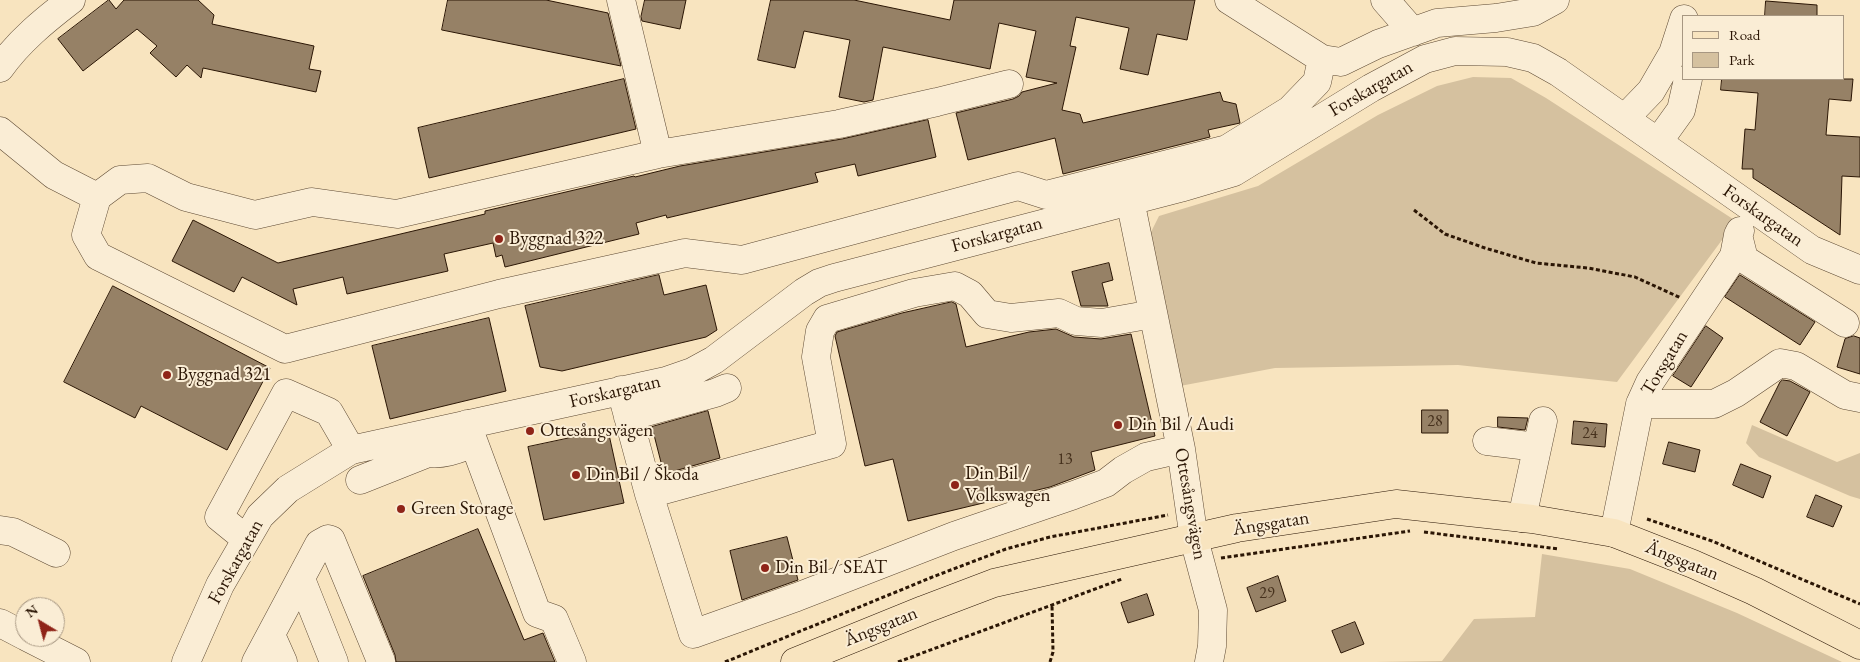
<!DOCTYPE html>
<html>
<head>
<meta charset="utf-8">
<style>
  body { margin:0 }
  #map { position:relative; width:1860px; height:662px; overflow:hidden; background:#f8e4bf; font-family:"EB Garamond",serif }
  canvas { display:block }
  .legend { position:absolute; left:1682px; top:15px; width:162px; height:65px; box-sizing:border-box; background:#faedd5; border:1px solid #a79782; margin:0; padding:6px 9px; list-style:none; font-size:15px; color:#2b1605 }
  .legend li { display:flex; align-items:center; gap:10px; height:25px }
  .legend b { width:25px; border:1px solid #a79782 }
  .north { position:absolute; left:15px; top:597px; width:50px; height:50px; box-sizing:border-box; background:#faedd5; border:1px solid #a79782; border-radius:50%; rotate:323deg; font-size:14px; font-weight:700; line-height:20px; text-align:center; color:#2b1605 }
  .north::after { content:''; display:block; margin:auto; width:18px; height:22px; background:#8f2418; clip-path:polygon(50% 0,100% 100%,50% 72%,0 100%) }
</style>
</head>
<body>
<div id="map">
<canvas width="1860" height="662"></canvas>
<ul class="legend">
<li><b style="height:6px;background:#f8e4bf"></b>Road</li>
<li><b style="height:14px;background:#d5c19f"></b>Park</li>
</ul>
<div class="north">N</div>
</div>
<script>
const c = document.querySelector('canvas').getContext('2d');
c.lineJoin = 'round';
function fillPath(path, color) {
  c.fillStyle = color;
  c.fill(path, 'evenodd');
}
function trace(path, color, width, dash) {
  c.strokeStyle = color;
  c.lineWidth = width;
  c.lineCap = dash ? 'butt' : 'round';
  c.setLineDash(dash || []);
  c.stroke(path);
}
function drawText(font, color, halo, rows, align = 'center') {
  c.font = font + ' "EB Garamond",serif';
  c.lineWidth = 4;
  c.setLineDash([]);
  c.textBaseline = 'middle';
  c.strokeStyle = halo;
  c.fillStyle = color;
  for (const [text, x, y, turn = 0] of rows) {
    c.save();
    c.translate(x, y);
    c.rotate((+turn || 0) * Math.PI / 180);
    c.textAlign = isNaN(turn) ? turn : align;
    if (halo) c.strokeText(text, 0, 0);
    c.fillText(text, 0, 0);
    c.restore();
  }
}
const green = new Path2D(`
  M 1473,77 L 1511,78 L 1546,98 L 1736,221 L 1617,382 L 1458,365 L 1275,368 L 1180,386 L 1150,234 L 1159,216 L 1258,186 L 1378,115 L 1437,86 Z
  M 1752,425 L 1837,462 L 1860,453 L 1860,499 L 1850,496 L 1759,457 L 1746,443 Z
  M 1542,554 L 1630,569 L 1737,613 L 1842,662 L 1376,662 L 1442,661 L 1474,619 L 1535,617 Z`);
const building = new Path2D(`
  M 109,0 L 116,9 L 124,0 L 198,0 L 214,15 L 212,24 L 314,46 L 309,69 L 321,71 L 316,92 L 203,68 L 201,78 L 187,65 L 176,77 L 150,53 L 157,46 L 137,29 L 83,71 L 58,39 Z
  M 448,0 L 546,0 L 608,13 L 621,66 L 442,30 Z
  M 645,0 L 686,0 L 680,29 L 642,21 L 641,17 Z
  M 771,0 L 854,0 L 950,20 L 954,0 L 1195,0 L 1187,40 L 1157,34 L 1148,75 L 1120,69 L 1129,28 L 1076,17 L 1070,46 L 1076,47 L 1062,110 L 1080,114 L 1083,123 L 1220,92 L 1223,101 L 1236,104 L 1240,123 L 1208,130 L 1210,137 L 1063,174 L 1055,138 L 968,160 L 956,113 L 1013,99 L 1019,96 L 1022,92 L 1057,83 L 1026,77 L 1036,31 L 999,23 L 990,69 L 883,47 L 873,100 L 864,102 L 839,97 L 850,40 L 804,31 L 795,68 L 758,60 Z
  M 1766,1 L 1817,5 L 1817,16 L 1765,16 Z
  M 624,79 L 636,129 L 429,178 L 418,128 Z
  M 1722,79 L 1853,79 L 1851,101 L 1829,99 L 1826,135 L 1860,137 L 1860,177 L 1842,176 L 1840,235 L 1753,178 L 1753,169 L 1742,169 L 1745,129 L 1755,130 L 1758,93 L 1721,90 Z
  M 928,120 L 936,157 L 858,176 L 855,164 L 815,173 L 818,182 L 667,218 L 666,215 L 636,223 L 639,234 L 505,267 L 502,255 L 496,257 L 493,243 L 444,254 L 448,271 L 347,294 L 343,277 L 293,289 L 297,305 L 242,277 L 234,292 L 172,261 L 193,220 L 278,263 L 485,214 L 485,211 L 634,176 L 635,177 L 680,166 L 842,139 Z
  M 1109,263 L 1113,280 L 1102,283 L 1108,306 L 1081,306 L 1072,272 Z
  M 659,275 L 664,295 L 706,285 L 717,330 L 706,337 L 562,371 L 540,367 L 525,306 Z
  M 1740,275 L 1815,322 L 1800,345 L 1725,297 Z
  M 113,286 L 270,368 L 227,450 L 141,406 L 135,418 L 64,382 Z
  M 952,302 L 956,304 L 966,347 L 1029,332 L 1056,329 L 1074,337 L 1101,339 L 1131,334 L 1155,436 L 1091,452 L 1095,470 L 1050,487 L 908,521 L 893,459 L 865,466 L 835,336 L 837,332 L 902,313 Z
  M 489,318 L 506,391 L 390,419 L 372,346 Z
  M 1706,326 L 1723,338 L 1691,387 L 1673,376 Z
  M 1854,336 L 1860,338 L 1860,374 L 1837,367 L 1845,339 Z
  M 1783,380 L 1790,381 L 1810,392 L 1787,436 L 1760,422 L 1780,382 Z
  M 1422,410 L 1448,410 L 1448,433 L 1422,433 Z
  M 708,411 L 720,458 L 664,474 L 652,427 Z
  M 1498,417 L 1528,418 L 1525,430 L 1498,427 Z
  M 1574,421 L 1607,424 L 1605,447 L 1572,444 Z
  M 608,430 L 624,503 L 544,520 L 528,447 Z
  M 1669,442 L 1700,450 L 1695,472 L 1663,464 Z
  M 1741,464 L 1771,476 L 1763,498 L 1733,485 Z
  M 1816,495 L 1842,506 L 1833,527 L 1807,517 Z
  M 478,529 L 524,640 L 543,633 L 555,662 L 396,662 L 395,655 L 363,576 Z
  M 787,537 L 798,580 L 742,600 L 730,551 Z
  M 1278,576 L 1286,601 L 1256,612 L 1247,588 Z
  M 1147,594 L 1154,615 L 1128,623 L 1121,603 Z
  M 1355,622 L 1364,644 L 1341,653 L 1332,631 Z`);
const path = new Path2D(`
  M 1414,210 L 1445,234 L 1485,248 L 1536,263 L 1588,268 L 1635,277 L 1681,298
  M 1647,519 L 1712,541 L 1860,604
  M 1424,532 L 1559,549
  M 1221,558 L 1410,531
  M 725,662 L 935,576 L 1006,549 L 1050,537 L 1168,515
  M 898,662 L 1122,579
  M 1050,662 L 1053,652 L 1052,604`);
const minor = new Path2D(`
  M 621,0 L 658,154
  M 1229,0 L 1322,59
  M 1385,0 L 1413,32
  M 0,68 C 19,41 45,20 71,0
  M 1625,118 L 1651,91 L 1673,53 L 1684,19
  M 0,131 L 54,175 L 97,197 L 86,235 L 98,256 L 285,349 L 499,294 L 685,253 L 742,260 L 1018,186 L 1046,195 L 1227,149 L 1290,110 L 1317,82 L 1322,59 L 1341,62 L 1378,44 L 1437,23 L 1496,18 L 1533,12 L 1555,0
  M 1658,142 L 1681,110 L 1688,79
  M 97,197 L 120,180 L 148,178 L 186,197 L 255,215 L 312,202 L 397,214 L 658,154 L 839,124 L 937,102 L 1009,84
  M 1130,200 L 1181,449 L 1194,539 L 1213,610 L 1212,646 L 1209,662
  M 1740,231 L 1738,235 L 1744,259 L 1845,323
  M 621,390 L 649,494 L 693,634 L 797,597 L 954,536 L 1074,495 L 1106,483 L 1123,470 L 1146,457 L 1181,449
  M 1640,404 L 1714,404 L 1736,393 L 1780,363 L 1796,366 L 1845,395 L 1860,398
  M 628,417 L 715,393 L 727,388
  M 467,424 L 537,613 L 554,619 L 572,662
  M 1487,441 L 1537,447
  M 360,480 L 428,453 C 445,455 458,449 474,443
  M 649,494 L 832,444 L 816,357 L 820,331 L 827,319 L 914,293 L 955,286 L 970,294 L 987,314 L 1011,318 L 1059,313 L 1076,321 L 1102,323 L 1153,314
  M 1522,518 L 1543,421
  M 0,530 L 13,532 L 56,553
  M 1614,533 L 1640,404 L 1650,382 L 1734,256 L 1738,235
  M 246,539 L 219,517 L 286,393 L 329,412 L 351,450
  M 301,579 L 334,662
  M 0,623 L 25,636
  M 271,635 L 283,662
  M 27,637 L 76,662
  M 186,662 L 220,585 L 260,516 L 288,489 L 351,450 L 666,381 L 692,372 L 714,360 L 804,292 L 819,283 L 834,278 L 1180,188 L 1234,172 L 1371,88 L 1425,59 L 1455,51 L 1507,52 L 1533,58 L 1558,72 L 1812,250 L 1860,270
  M 256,662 L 319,544 L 328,539 L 331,540 L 381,661`);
const major = new Path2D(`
  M 795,662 L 923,610 L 994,583 L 1237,528 L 1396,504 L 1532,519 L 1614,533 L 1693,564 L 1754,591 L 1860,645`);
const markers = [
  [499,239,5,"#8f2418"],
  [167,375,5,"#8f2418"],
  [1118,425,5,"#8f2418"],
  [530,431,5,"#8f2418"],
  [576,475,5,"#8f2418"],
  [955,485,5,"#8f2418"],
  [401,509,5,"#8f2418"],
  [765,568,5,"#8f2418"]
];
const numberNames = [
  ["28",1435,422],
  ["24",1590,434],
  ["13",1065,460],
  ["29",1267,594]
];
const streetNames = [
  ["Forskargatan",1371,89,-30],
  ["Forskargatan",1763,216,35],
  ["Forskargatan",997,235,-15],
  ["Torsgatan",1665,363,-59],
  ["Forskargatan",615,392,-13],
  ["Ottesångsvägen",1190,504,80],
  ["Ängsgatan",1271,524,-9],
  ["Ängsgatan",1682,561,22],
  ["Forskargatan",236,562,-61],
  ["Ängsgatan",881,627,-22]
];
const poiNames = [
  ["Byggnad 322",509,239],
  ["Byggnad 321",177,375],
  ["Din Bil / Audi",1128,425],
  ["Ottesångsvägen",540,431],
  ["Din Bil /",965,474],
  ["Volkswagen",965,496],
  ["Din Bil / Škoda",586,475],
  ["Green Storage",411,509],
  ["Din Bil / SEAT",775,568]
];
fillPath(green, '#d5c19f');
fillPath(building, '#968166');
trace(building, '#2b1605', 1);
trace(minor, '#5e4a34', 29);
trace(major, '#2b1605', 29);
trace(path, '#2b1605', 3, [4, 2.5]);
trace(minor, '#faedd5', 28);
trace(major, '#f8e4bf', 28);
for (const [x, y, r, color] of markers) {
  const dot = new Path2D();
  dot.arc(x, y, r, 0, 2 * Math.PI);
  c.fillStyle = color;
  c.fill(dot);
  trace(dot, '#faedd5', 2);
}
drawText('16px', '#46311d', null, numberNames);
drawText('19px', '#2b1605', '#faedd5', streetNames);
drawText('19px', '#2b1605', '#faedd5', poiNames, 'left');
</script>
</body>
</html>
